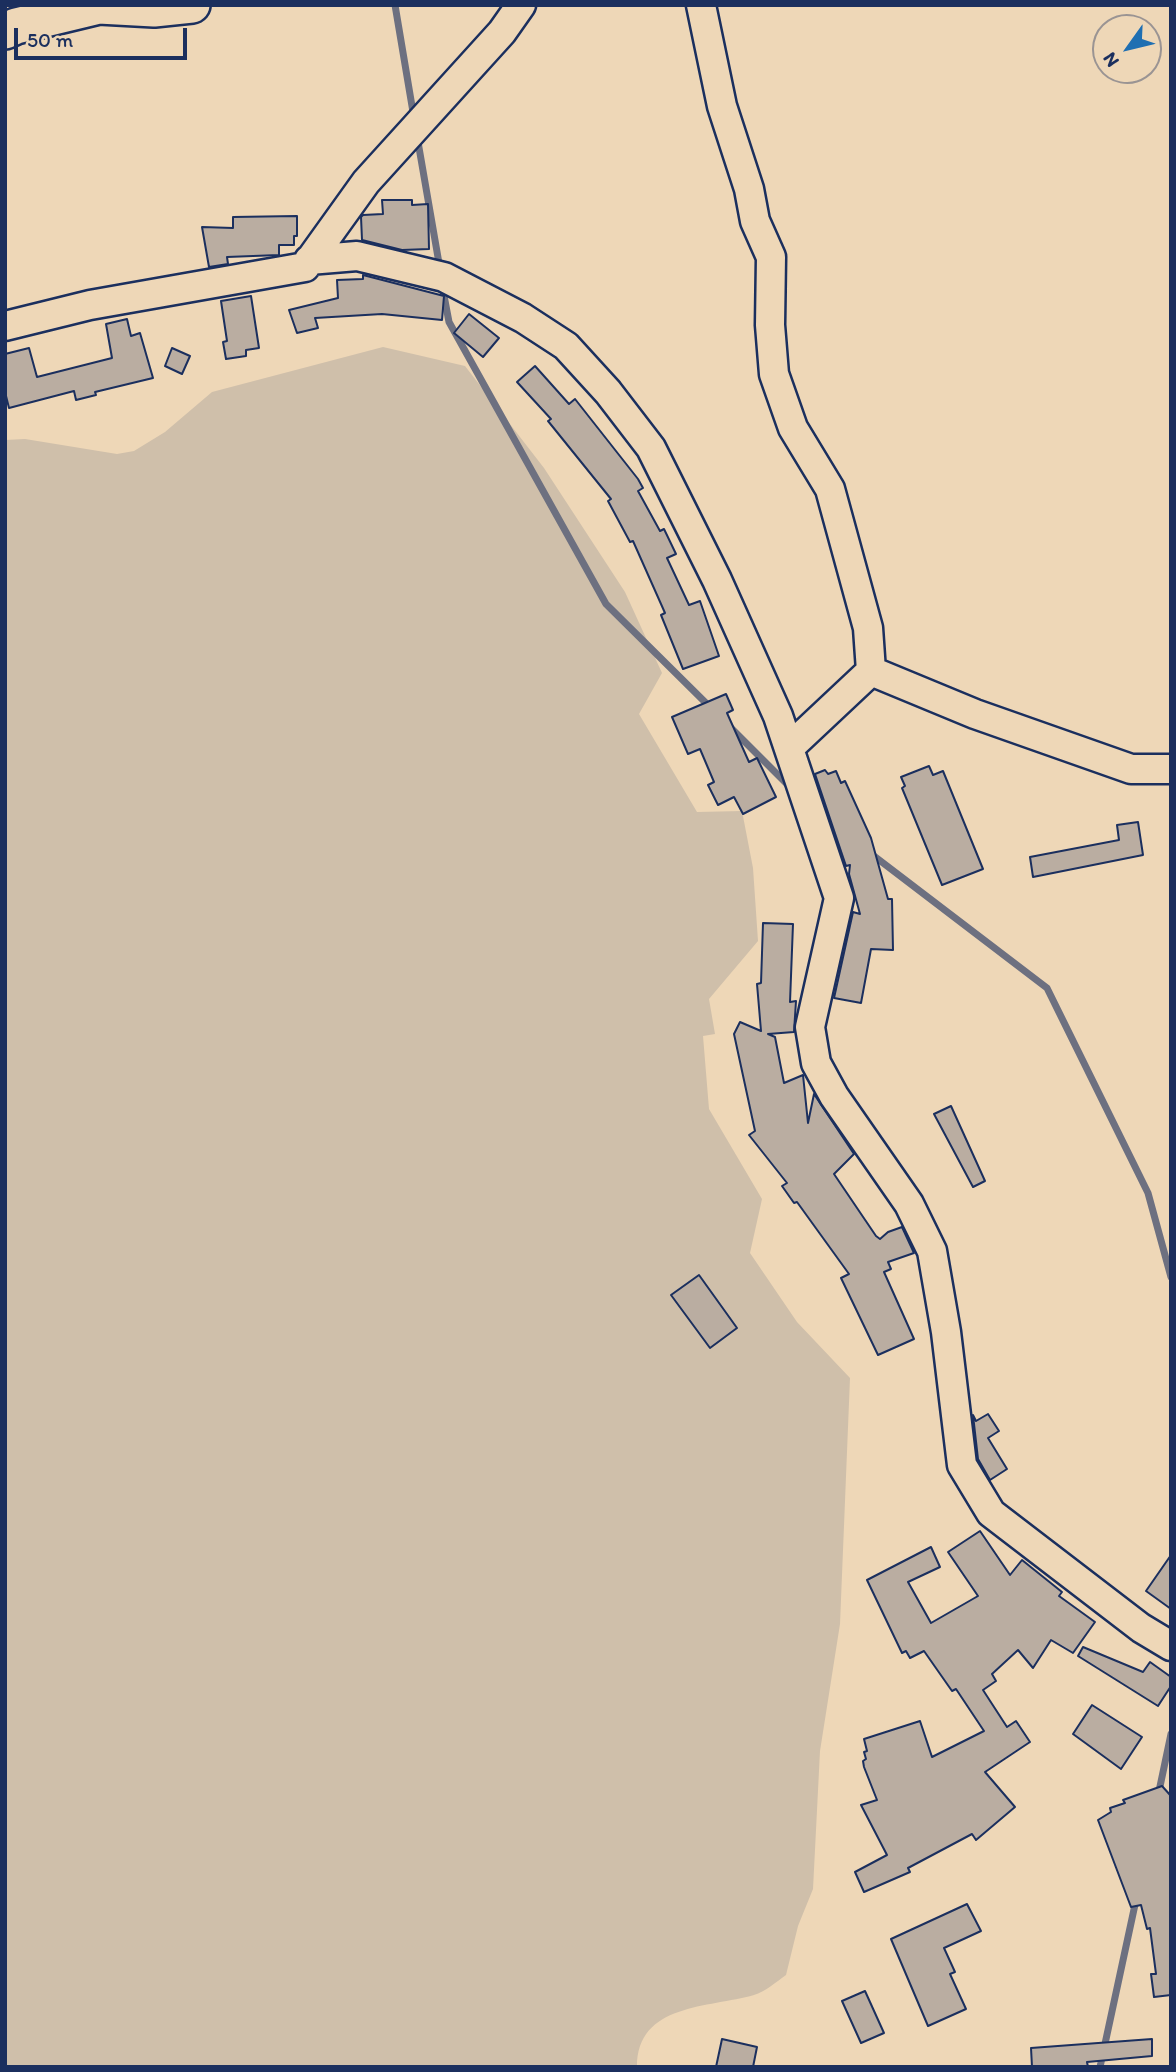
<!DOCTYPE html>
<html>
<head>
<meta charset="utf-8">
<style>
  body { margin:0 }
  #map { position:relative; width:1176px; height:2072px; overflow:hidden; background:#eed7b7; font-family:Itim,sans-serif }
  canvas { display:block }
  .frame { position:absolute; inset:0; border:7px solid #1b2f5e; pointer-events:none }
  .north { position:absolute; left:1092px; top:14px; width:70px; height:70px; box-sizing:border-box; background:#eed7b7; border:2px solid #9a9493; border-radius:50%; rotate:236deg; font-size:19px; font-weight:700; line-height:28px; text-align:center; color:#1b2f5e }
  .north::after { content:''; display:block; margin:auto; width:24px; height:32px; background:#1f6fb2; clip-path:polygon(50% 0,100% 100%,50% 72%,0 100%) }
  .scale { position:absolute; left:14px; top:28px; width:173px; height:32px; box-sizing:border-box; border:4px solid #1b2f5e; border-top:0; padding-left:9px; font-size:21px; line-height:24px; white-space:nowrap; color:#1b2f5e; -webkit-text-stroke:5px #eed7b7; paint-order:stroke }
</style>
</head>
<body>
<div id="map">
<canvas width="1176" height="2072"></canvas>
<div class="frame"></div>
<div class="north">N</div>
<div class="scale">50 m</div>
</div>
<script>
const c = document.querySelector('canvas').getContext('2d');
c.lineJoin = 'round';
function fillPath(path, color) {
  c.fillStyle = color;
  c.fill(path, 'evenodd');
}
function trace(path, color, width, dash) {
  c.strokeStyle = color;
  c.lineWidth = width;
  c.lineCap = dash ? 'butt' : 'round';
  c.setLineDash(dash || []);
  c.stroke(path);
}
const green = new Path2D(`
  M 383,347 L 465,366 L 544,468 L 625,592 L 662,673 L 639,714 L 697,812 L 742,811 L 753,868 L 758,941 L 709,999 L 715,1034 L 703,1036 L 709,1109 L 762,1199 L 750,1253 L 797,1322 L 850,1378 L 840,1624 L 820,1751 L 813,1889 L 798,1926 L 786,1975 C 776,1982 765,1992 754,1995 C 709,2008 637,2003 637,2067 L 5,2067 L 5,440 L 25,439 L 117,454 L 134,451 L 165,432 L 212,392 Z`);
const stream = new Path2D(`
  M 395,5 L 414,118
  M 417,136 L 440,269
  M 442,285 L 449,322 L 606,604 L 712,709
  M 730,727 L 791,788
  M 870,853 L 1047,988 L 1148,1193 L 1171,1277
  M 1158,1796 L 1171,1734
  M 1100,2067 L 1136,1900`);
const building = new Path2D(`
  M 382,200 L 412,200 L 412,205 L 428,204 L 429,249 L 402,250 L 362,240 L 361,217 L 363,215 L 383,214 Z
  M 297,216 L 297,236 L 294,236 L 294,245 L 279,245 L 279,255 L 227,257 L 228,264 L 209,267 L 202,227 L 233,228 L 233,217 Z
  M 363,275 L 444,296 L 442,320 L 382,314 L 315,318 L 318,328 L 297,333 L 289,310 L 338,298 L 337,280 L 363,279 Z
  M 251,296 L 259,348 L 246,350 L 246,356 L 226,359 L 223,342 L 227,341 L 221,301 Z
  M 469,314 L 499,338 L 483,357 L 454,333 Z
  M 127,319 L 131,336 L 140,333 L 153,378 L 95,392 L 96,395 L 76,400 L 74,391 L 9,408 L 5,392 L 5,354 L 29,348 L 37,377 L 112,358 L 106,324 Z
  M 172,348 L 190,356 L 182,374 L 165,366 Z
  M 535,366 L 569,404 L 575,399 L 638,479 L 643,488 L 638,491 L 660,531 L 664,529 L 676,554 L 667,558 L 689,605 L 700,601 L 719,656 L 683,669 L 661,615 L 665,613 L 633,541 L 630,542 L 608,501 L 611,499 L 548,421 L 551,419 L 517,382 Z
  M 726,694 L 733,710 L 727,713 L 749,762 L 757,758 L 776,797 L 743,814 L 734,797 L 718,805 L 708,785 L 714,782 L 700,749 L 688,754 L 672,717 Z
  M 929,766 L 933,775 L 943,771 L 983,869 L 942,885 L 902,788 L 905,786 L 901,777 Z
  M 825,770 L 828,774 L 836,771 L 841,783 L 845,781 L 871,838 L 888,899 L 892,899 L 893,950 L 871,949 L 861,1003 L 834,998 L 853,912 L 860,914 L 849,874 L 850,865 L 846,866 L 815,774 Z
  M 1138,822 L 1143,855 L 1033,877 L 1030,857 L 1119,840 L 1117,825 Z
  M 763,923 L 793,924 L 790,1002 L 796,1001 L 794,1032 L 768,1034 L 775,1037 L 784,1083 L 803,1075 L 808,1123 L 814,1094 L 854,1154 L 834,1174 L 876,1236 L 880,1239 L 888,1232 L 902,1227 L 914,1253 L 888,1262 L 891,1269 L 884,1272 L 914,1339 L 878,1355 L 841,1278 L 849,1274 L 797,1202 L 794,1203 L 782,1186 L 787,1183 L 749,1135 L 755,1131 L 734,1034 L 740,1022 L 761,1031 L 757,984 L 761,983 Z
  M 951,1106 L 985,1181 L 973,1187 L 934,1114 Z
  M 699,1275 L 737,1328 L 710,1348 L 671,1295 Z
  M 988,1414 L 999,1431 L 988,1438 L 1007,1469 L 990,1480 L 978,1459 L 973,1415 L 976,1421 Z
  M 980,1531 L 1010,1575 L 1022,1560 L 1062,1592 L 1059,1596 L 1095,1622 L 1073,1653 L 1051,1640 L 1033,1668 L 1018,1650 L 992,1674 L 996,1681 L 983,1690 L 1007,1727 L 1016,1721 L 1030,1742 L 985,1772 L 1015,1807 L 976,1840 L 972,1834 L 908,1868 L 910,1872 L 864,1892 L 855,1872 L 887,1855 L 861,1805 L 877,1800 L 864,1767 L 863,1761 L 866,1759 L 864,1752 L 867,1751 L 864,1739 L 920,1721 L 932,1757 L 984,1731 L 956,1689 L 952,1691 L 924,1651 L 910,1658 L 906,1651 L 902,1653 L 867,1580 L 931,1547 L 940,1567 L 908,1582 L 931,1623 L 978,1596 L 948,1552 Z
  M 1171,1555 L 1171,1609 L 1146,1591 Z
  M 1083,1647 L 1143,1672 L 1150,1662 L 1171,1677 L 1171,1686 L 1158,1706 L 1078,1656 Z
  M 1092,1705 L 1142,1737 L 1121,1769 L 1073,1734 Z
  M 1162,1786 L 1171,1796 L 1171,1995 L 1154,1997 L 1151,1974 L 1156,1974 L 1150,1928 L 1147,1929 L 1141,1905 L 1131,1907 L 1098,1820 L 1111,1812 L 1110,1808 L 1125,1803 L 1123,1800 Z
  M 967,1904 L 981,1931 L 944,1948 L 955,1972 L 950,1974 L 966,2009 L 928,2026 L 891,1939 Z
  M 865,1991 L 884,2033 L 861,2043 L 842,2001 Z
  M 722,2039 L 757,2047 L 753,2067 L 716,2067 Z
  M 1152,2039 L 1152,2056 L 1087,2062 L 1088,2067 L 1032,2067 L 1031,2048 Z`);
const minor = new Path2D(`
  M 701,5 L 722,106 L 749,189 L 755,221 L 771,257 L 770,325 L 774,374 L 793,428 L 830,489 L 868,628 L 871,671
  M 309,260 L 357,256 L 444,277 L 523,318 L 566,346 L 608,392 L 651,448 L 717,580 L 778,716 L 839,898 L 810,1027 L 816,1063 L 834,1096 L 909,1204 L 932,1251 L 946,1332 L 962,1465 L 991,1513 L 1141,1628 L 1171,1646
  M 5,326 L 90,305 L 305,267 L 366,182 L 502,32 L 521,5
  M 871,671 L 975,714 L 1131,769 L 1171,769
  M 789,748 L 871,671`);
const tertiary = new Path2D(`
  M 5,31 L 16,26 L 99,6 L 154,9 L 192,5`);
fillPath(green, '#cfbfaa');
trace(stream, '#6d7080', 7);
fillPath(building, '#baada1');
trace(building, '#1b2f5e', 2);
trace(minor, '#1b2f5e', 33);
trace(tertiary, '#1b2f5e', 40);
trace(minor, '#eed7b7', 28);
trace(tertiary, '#eed7b7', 35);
</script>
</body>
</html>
